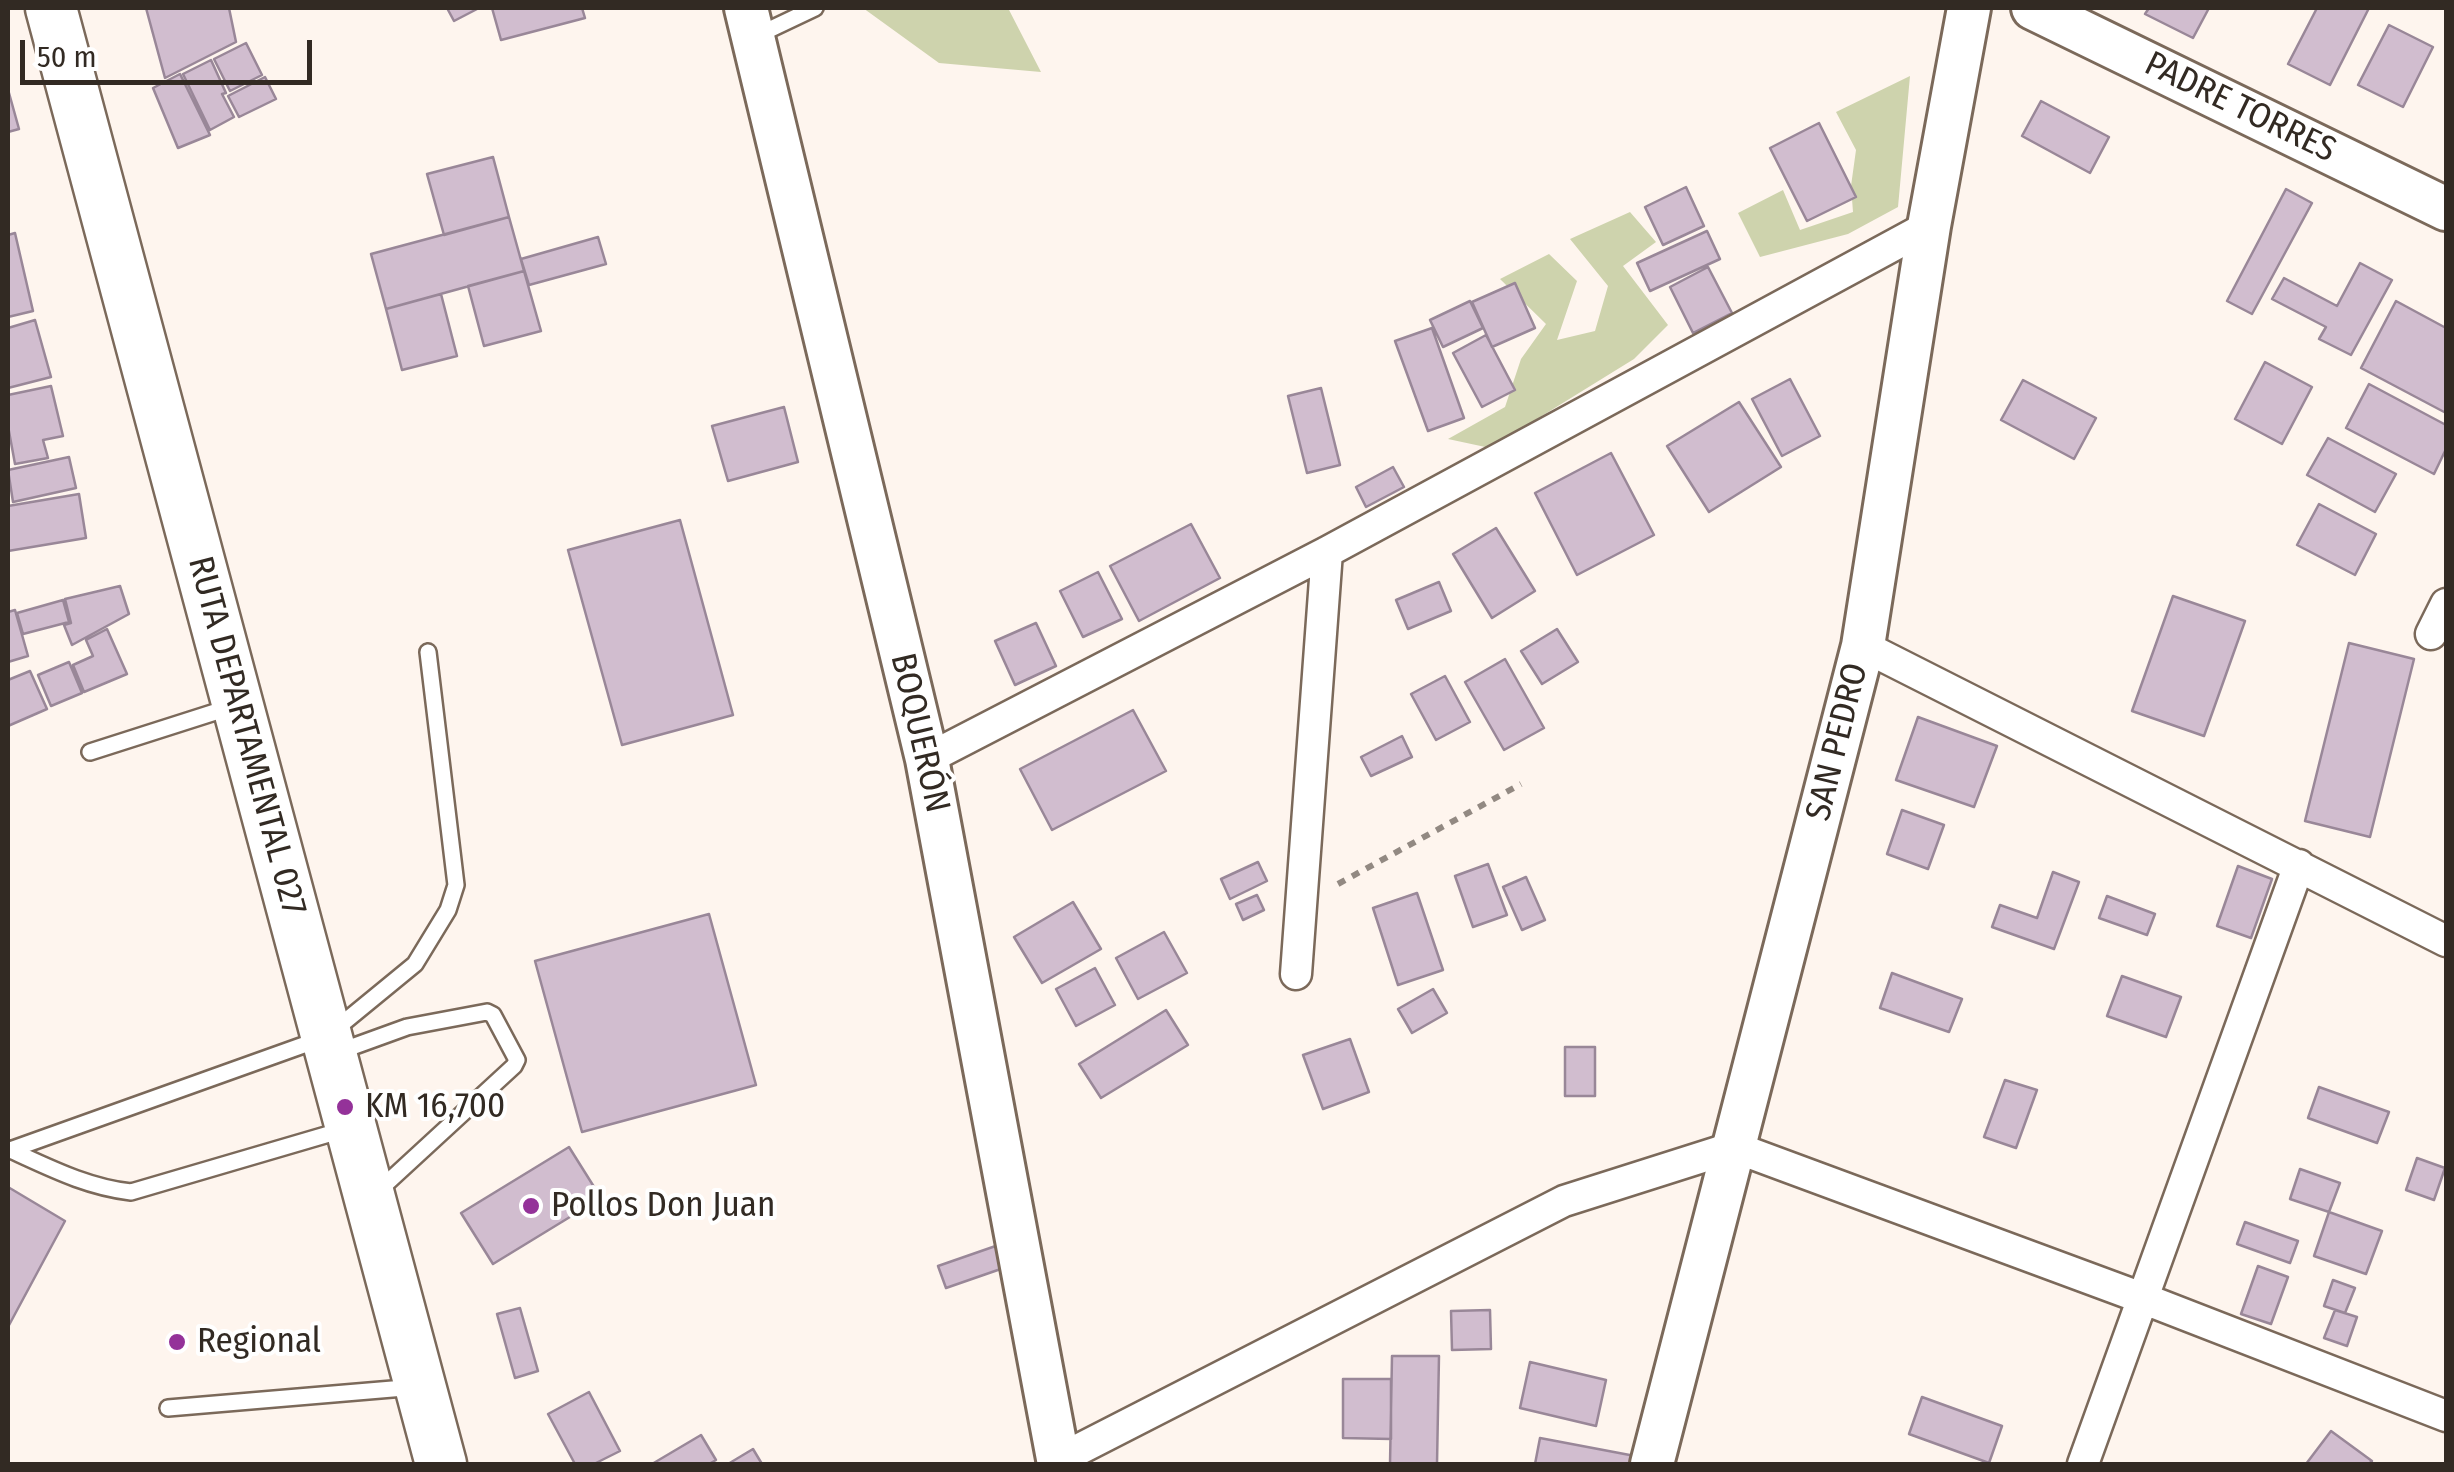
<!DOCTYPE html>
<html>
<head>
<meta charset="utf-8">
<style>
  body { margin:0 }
  #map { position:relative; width:2454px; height:1472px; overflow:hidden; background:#fef5ee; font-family:"Fira Sans Condensed",sans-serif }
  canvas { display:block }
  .frame { position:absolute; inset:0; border:10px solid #322a23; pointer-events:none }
  .scale { position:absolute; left:20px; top:40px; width:292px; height:45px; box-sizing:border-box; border:5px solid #322a23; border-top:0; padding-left:12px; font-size:30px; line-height:35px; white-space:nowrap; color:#322a23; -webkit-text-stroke:8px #fff; paint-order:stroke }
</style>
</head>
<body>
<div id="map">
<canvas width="2454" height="1472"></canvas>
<div class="frame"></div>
<div class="scale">50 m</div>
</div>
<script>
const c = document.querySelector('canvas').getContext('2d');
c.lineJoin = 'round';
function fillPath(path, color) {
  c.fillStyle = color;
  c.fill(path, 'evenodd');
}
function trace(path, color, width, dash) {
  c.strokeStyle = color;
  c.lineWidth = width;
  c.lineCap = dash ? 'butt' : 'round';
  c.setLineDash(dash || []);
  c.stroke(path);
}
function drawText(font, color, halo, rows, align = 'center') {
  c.font = font + ' "Fira Sans Condensed",sans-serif';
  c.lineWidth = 8;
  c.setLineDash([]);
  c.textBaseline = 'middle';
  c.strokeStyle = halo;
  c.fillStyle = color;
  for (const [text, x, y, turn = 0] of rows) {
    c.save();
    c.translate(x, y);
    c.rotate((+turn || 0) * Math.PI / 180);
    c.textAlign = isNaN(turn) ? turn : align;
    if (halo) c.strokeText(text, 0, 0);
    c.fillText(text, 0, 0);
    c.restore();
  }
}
const green = new Path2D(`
  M 863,8 L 1008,8 L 1041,72 L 939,63 Z
  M 1910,76 L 1898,207 L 1848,234 L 1760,257 L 1738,213 L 1783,190 L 1800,230 L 1853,212 L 1851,186 L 1856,150 L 1836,112 Z
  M 1630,212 L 1656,242 L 1623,266 L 1668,325 L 1634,359 L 1490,448 L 1448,439 L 1505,407 L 1521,359 L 1546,324 L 1500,279 L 1549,254 L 1577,281 L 1557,340 L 1595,331 L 1608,286 L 1570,239 Z`);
const building = new Path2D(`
  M 146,8 L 229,8 L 236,42 L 165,78 Z
  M 447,8 L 479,8 L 454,21 Z
  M 492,8 L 582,8 L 585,18 L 501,40 Z
  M 2149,8 L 2209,8 L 2193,38 L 2145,14 Z
  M 2317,8 L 2369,8 L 2330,85 L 2288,64 Z
  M 2389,25 L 2433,47 L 2403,107 L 2358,85 Z
  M 246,43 L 262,75 L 230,91 L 214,59 Z
  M 211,60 L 226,93 L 222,94 L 234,117 L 210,130 L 183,74 Z
  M 180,74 L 210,135 L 178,148 L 153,88 Z
  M 265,77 L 276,99 L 239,117 L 228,96 Z
  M 9,93 L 19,129 L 8,132 L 8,94 Z
  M 2041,101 L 2109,137 L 2090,173 L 2022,136 Z
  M 1819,123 L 1856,197 L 1807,221 L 1770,148 Z
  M 493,157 L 509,217 L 444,235 L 427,174 Z
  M 1686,187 L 1704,226 L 1663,245 L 1645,207 Z
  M 2286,189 L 2312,203 L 2252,314 L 2227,301 Z
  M 509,217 L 524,271 L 386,309 L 371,254 Z
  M 1707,231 L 1720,259 L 1650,291 L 1637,263 Z
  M 15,233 L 33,311 L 8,317 L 8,235 Z
  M 598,237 L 606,264 L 529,285 L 521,259 Z
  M 2360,263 L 2392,280 L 2351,355 L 2319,339 L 2326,327 L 2272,299 L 2284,278 L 2337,306 Z
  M 1708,267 L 1732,313 L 1693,333 L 1670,287 Z
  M 524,271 L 541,331 L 484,346 L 468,286 Z
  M 1515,283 L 1535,328 L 1492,347 L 1472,302 Z
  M 441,294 L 457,356 L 402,370 L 386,309 Z
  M 1470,301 L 1483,328 L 1443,347 L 1430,320 Z
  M 2396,301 L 2446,328 L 2446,413 L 2361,368 Z
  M 35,320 L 51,377 L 8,388 L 8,328 Z
  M 1432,328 L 1464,418 L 1428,431 L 1395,341 Z
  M 1486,335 L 1515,390 L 1482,407 L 1453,353 Z
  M 2265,362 L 2312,387 L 2282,444 L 2235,419 Z
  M 1790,379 L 1820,436 L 1782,456 L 1752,399 Z
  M 2023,380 L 2096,418 L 2074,459 L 2001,420 Z
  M 2369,384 L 2446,425 L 2446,449 L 2434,474 L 2346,428 Z
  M 51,386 L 63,436 L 43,440 L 48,458 L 15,464 L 8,426 L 8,395 Z
  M 1321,388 L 1340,465 L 1307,473 L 1288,396 Z
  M 1739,402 L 1781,467 L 1709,512 L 1667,446 Z
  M 784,407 L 798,462 L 728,481 L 712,426 Z
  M 2328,438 L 2396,474 L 2375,512 L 2307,475 Z
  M 1611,453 L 1654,535 L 1577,575 L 1535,493 Z
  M 69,457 L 76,488 L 13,502 L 8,470 Z
  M 1393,467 L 1404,487 L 1366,507 L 1356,487 Z
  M 79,494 L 86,538 L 8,551 L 8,506 Z
  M 2319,504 L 2376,534 L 2355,575 L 2297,545 Z
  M 680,520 L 733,715 L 622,745 L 568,550 Z
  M 1191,524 L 1220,578 L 1139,621 L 1110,566 Z
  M 1496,528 L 1535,591 L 1492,618 L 1453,554 Z
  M 1098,572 L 1122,619 L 1083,637 L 1060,591 Z
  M 1439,582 L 1451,611 L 1408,629 L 1396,600 Z
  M 120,586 L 129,614 L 72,645 L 64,625 L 71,623 L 65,599 Z
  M 2173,596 L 2245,621 L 2204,736 L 2132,711 Z
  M 63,600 L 69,622 L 23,634 L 17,613 Z
  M 15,610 L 28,656 L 8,662 L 8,612 Z
  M 1036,623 L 1056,666 L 1015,685 L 995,641 Z
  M 107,629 L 127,674 L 84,692 L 73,665 L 93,656 L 86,640 Z
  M 1557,629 L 1578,662 L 1542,684 L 1521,651 Z
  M 2349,643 L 2414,659 L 2370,837 L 2305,821 Z
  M 1505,659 L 1544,728 L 1504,750 L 1465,682 Z
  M 69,662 L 82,693 L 51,706 L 38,675 Z
  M 30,671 L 47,709 L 8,726 L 8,680 Z
  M 1445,676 L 1470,722 L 1436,740 L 1411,694 Z
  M 1133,710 L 1166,771 L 1052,830 L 1020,769 Z
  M 1918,717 L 1997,746 L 1974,807 L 1896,780 Z
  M 1402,736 L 1412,757 L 1371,776 L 1361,757 Z
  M 1902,810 L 1944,825 L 1928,869 L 1887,854 Z
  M 1258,862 L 1267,881 L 1230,899 L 1221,879 Z
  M 1488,864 L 1507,915 L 1473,927 L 1455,876 Z
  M 2238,866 L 2272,879 L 2251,938 L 2217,926 Z
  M 2053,872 L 2079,882 L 2054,949 L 1992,927 L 2000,905 L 2037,918 Z
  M 1526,877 L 1545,920 L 1522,930 L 1503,887 Z
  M 1417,893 L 1443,970 L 1398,985 L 1373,908 Z
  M 1257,895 L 1264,910 L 1243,920 L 1236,904 Z
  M 2107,896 L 2155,914 L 2147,935 L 2099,918 Z
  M 1073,902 L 1101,949 L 1042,983 L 1014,937 Z
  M 709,914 L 756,1085 L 582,1132 L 535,961 Z
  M 1164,932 L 1187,973 L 1138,999 L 1116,958 Z
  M 1095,968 L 1115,1005 L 1076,1026 L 1056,989 Z
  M 1892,973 L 1962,999 L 1949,1032 L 1880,1008 Z
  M 2122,976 L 2181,997 L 2166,1037 L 2107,1016 Z
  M 1433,989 L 1447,1013 L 1412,1033 L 1398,1009 Z
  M 1166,1010 L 1188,1045 L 1101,1098 L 1079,1064 Z
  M 1350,1039 L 1369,1092 L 1323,1109 L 1303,1055 Z
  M 1565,1047 L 1595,1047 L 1595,1096 L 1565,1096 Z
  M 2005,1080 L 2037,1090 L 2016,1148 L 1984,1137 Z
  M 2319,1087 L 2389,1112 L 2377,1143 L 2308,1118 Z
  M 569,1147 L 601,1198 L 493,1264 L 461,1213 Z
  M 2417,1158 L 2445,1168 L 2434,1200 L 2406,1190 Z
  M 2300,1169 L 2340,1183 L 2329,1212 L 2290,1199 Z
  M 8,1187 L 65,1221 L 8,1327 Z
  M 2329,1212 L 2382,1231 L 2366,1274 L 2314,1256 Z
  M 2245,1222 L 2298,1241 L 2290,1263 L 2237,1244 Z
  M 1010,1241 L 1018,1263 L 946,1288 L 938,1266 Z
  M 2258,1266 L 2288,1277 L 2271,1324 L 2241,1314 Z
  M 2333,1280 L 2355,1288 L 2345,1313 L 2324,1306 Z
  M 520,1308 L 538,1371 L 515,1378 L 497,1314 Z
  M 1490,1310 L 1491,1349 L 1452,1350 L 1451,1311 Z
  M 2335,1310 L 2357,1317 L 2347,1346 L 2324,1338 Z
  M 1392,1356 L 1439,1356 L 1437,1464 L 1390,1464 Z
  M 1530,1362 L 1606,1380 L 1596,1426 L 1520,1408 Z
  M 1343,1379 L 1391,1379 L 1391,1439 L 1343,1438 Z
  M 589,1392 L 620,1451 L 594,1464 L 575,1464 L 548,1414 Z
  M 1922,1397 L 2002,1426 L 1989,1463 L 1909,1434 Z
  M 2331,1431 L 2372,1461 L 2369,1464 L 2306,1464 Z
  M 701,1435 L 716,1460 L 709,1464 L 652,1464 Z
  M 1540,1438 L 1635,1456 L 1633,1464 L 1535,1464 Z
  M 753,1449 L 762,1464 L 728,1464 Z`);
const path = new Path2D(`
  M 1338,884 L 1521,784`);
const lane = new Path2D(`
  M 756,36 L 815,8
  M 90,752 L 234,706
  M 338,1052 L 407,1027 L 487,1012 L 493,1015 L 517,1060 L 514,1066 L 376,1193
  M 8,1149 C 48,1167 86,1187 131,1192 L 346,1129
  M 10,1150 L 326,1037 L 415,964 L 448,910 L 456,885 L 428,652
  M 168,1408 L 416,1387`);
const street = new Path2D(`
  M 2431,634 L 2446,604
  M 1863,646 L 2446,941
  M 927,759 L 1327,552 L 1929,226
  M 1296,974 L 1327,552
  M 1058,1460 L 1564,1201 L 1734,1147 L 2142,1298 L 2446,1416
  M 2083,1464 L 2299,865`);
const secondary = new Path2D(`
  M 746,8 L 927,759 L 1059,1464
  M 2033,8 L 2446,209
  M 1652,1464 L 1863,646 L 1929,226 L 1969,8`);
const primary = new Path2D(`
  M 51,8 L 441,1464`);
const markers = [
  [345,1107,10,"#943299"],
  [531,1206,10,"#943299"],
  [177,1342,10,"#943299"]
];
const streetNames = [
  ["PADRE TORRES",2240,108,26],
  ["BOQUERÓN",919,733,77],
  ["RUTA DEPARTAMENTAL 027",246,736,75],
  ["SAN PEDRO",1838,742,-76]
];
const poiNames = [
  ["KM 16,700",365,1107],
  ["Pollos Don Juan",551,1206],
  ["Regional",197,1342]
];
fillPath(green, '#ced3ad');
fillPath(building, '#d1bdcf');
trace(building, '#998798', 2.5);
trace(lane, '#7b695a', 20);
trace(street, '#7b695a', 35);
trace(secondary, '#7b695a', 48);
trace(primary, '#7b695a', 55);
trace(path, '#928982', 6, [8, 8]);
trace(lane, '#fff', 15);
trace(street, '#fff', 30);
trace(secondary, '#fff', 42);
trace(primary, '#fff', 50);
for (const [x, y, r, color] of markers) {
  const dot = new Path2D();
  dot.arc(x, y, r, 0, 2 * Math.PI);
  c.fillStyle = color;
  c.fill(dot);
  trace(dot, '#fff', 4);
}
drawText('35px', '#322a23', '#fff', streetNames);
drawText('35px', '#322a23', '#fff', poiNames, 'left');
</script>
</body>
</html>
